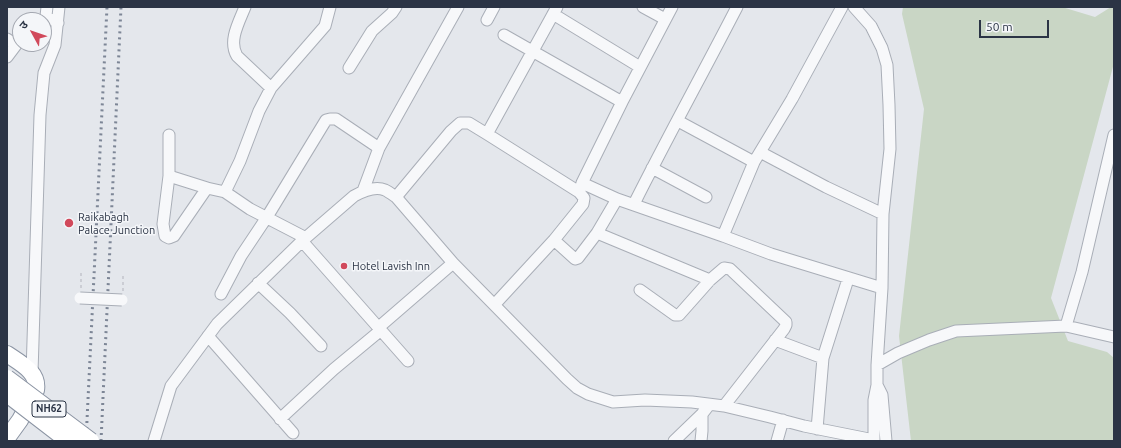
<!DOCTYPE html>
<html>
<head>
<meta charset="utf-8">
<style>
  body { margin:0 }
  #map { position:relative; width:1121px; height:448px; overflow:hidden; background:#e4e7ec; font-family:Ubuntu,"Noto Sans Devanagari",sans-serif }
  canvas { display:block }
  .frame { position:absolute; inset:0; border:8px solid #2b3445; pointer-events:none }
  .north { position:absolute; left:12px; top:12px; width:40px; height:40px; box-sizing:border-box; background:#f4f6f9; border:1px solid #a4a8b1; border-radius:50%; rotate:310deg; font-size:11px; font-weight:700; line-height:16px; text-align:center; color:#2b3445 }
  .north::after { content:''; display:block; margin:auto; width:14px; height:18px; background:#d1495b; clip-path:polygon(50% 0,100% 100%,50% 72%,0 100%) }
  .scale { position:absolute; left:979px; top:20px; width:70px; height:18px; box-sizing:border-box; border:2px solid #2b3445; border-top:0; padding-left:5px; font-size:12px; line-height:14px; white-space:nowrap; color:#2b3445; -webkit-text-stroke:3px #f4f6f9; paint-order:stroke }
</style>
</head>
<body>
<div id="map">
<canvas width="1121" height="448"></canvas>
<div class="frame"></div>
<div class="north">उ</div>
<div class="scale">50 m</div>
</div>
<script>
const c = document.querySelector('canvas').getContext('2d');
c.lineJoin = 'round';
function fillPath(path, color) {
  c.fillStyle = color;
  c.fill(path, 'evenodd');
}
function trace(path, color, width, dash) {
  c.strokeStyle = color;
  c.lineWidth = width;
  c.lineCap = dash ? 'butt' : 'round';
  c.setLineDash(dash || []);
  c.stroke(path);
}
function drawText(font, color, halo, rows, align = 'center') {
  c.font = font + ' Ubuntu,sans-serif';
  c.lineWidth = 3;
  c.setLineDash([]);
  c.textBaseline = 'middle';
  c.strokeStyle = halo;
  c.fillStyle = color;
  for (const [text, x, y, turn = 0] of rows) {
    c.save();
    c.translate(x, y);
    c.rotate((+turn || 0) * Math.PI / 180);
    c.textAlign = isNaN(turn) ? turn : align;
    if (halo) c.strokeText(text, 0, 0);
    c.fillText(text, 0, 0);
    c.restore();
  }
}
const green = new Path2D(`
  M 903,7 L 1062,7 L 1095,17 L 1111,7 L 1114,7 L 1114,63 L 1051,298 L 1068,341 L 1107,352 L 1114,358 L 1114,441 L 911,441 L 899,336 L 924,109 L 902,14 Z`);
const path = new Path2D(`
  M 81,288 L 81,272
  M 123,291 L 123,273`);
const minor = new Path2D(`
  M 47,7 L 46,16 L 58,23
  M 245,7 C 239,22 228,41 237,56 L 271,88
  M 643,7 L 665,19
  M 854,7 L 871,26 L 882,48 L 887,65 L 889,105 L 890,149 L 883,214 L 882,288 L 877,365 L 877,385 L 874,400 L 874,441
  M 553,14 L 640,67
  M 487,20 L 494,7
  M 504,35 L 622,102
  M 7,39 L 16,45 L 7,57
  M 349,68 L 372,31 L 392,13 L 396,7
  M 678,121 L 754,162
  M 487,134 L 557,7
  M 169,135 L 169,176 L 163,224 L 165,236 L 169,238 L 174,236 L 207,188 L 225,192 L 250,209 L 306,238
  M 760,152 L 826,187 L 883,214
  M 652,168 L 706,197
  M 169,176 L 207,188
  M 582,183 L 617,199 L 723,236 L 771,254 L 882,288
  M 580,190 L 582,183 L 622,102 L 672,7
  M 363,191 L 379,148 L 458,7
  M 225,192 L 240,161 L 259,111 L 271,88 L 325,26 L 330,7
  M 396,197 L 451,131 L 460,123 L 469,123 L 487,134 L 579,192 L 584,198 L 583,204 L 554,240 L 495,304
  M 634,204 C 667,138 703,73 737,7
  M 597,233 L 710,280
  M 723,236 L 754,162 L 792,99 L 842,7
  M 554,240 L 575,259 L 578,258 L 597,233 L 617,199
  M 302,241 L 408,361
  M 258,283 L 290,313 L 321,346
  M 640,290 L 675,315 L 679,315 L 710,280 L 724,268 L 730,269 L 786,322 L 786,325 L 784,329 L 724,406
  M 221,294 L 241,256 L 267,217 L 326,120 L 330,119 L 336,119 L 379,148
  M 1066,326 L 1082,272 L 1114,135
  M 379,327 L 453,263
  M 208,336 L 293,433
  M 775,340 L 823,358 L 817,429
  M 823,358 L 848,279
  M 877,365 L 898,353 L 929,340 L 956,331 L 1066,326 L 1114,337
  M 32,373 L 40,115 L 44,73 L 55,45 L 59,7
  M 877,385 L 882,395 L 886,441
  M 280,419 L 334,369 L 381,330
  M 154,441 L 171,386 L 217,324 L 302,241 L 354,196 C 363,191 376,186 385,190 C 389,192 393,195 396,197 L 453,263 L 567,379 L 577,388 L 588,394 L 613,402 L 645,400 L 692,402 L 724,406 L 770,417 L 804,426 L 874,440
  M 674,441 L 702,414 L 709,405
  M 701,441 L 702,431 L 702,414
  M 777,441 L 783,420`);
const highway = new Path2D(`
  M 7,354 C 20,363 39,372 36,390 L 20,420 L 7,438`);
const rail = new Path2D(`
  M 86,441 L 107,7
  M 101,441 L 121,7`);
const minorBridge = new Path2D(`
  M 80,298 L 122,300`);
const highwayBridge = new Path2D(`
  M 7,378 L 91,441
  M 7,394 L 68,441`);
const markers = [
  [69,223,5,"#d1495b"],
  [344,266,4,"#d1495b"]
];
const shields = [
  [49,409,34]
];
const shieldNames = [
  ["NH62",49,409]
];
const poiNames = [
  ["Raikabagh",78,217],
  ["Palace Junction",78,230],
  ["Hotel Lavish Inn",352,266]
];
fillPath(green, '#c9d6c5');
trace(minor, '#a9aeb7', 13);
trace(highway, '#8b94a3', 18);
trace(path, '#c2c5cb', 1.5, [3, 3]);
trace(minor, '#f7f8fa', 11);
trace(highway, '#fff', 16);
trace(rail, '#7d8696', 3, [2, 4]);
trace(minorBridge, '#a9aeb7', 13, []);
trace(highwayBridge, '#8b94a3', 18, []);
trace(minorBridge, '#f7f8fa', 11);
trace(highwayBridge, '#fff', 16);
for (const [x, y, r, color] of markers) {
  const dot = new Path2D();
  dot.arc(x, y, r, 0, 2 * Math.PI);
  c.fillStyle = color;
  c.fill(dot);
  trace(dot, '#f4f6f9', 1.5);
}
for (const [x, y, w] of shields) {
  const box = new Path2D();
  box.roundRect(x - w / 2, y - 8, w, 16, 3);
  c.fillStyle = '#f4f6f9';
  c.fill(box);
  trace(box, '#2b3445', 1);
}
drawText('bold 10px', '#2b3445', null, shieldNames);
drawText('11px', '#2b3445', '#f4f6f9', poiNames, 'left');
</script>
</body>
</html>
